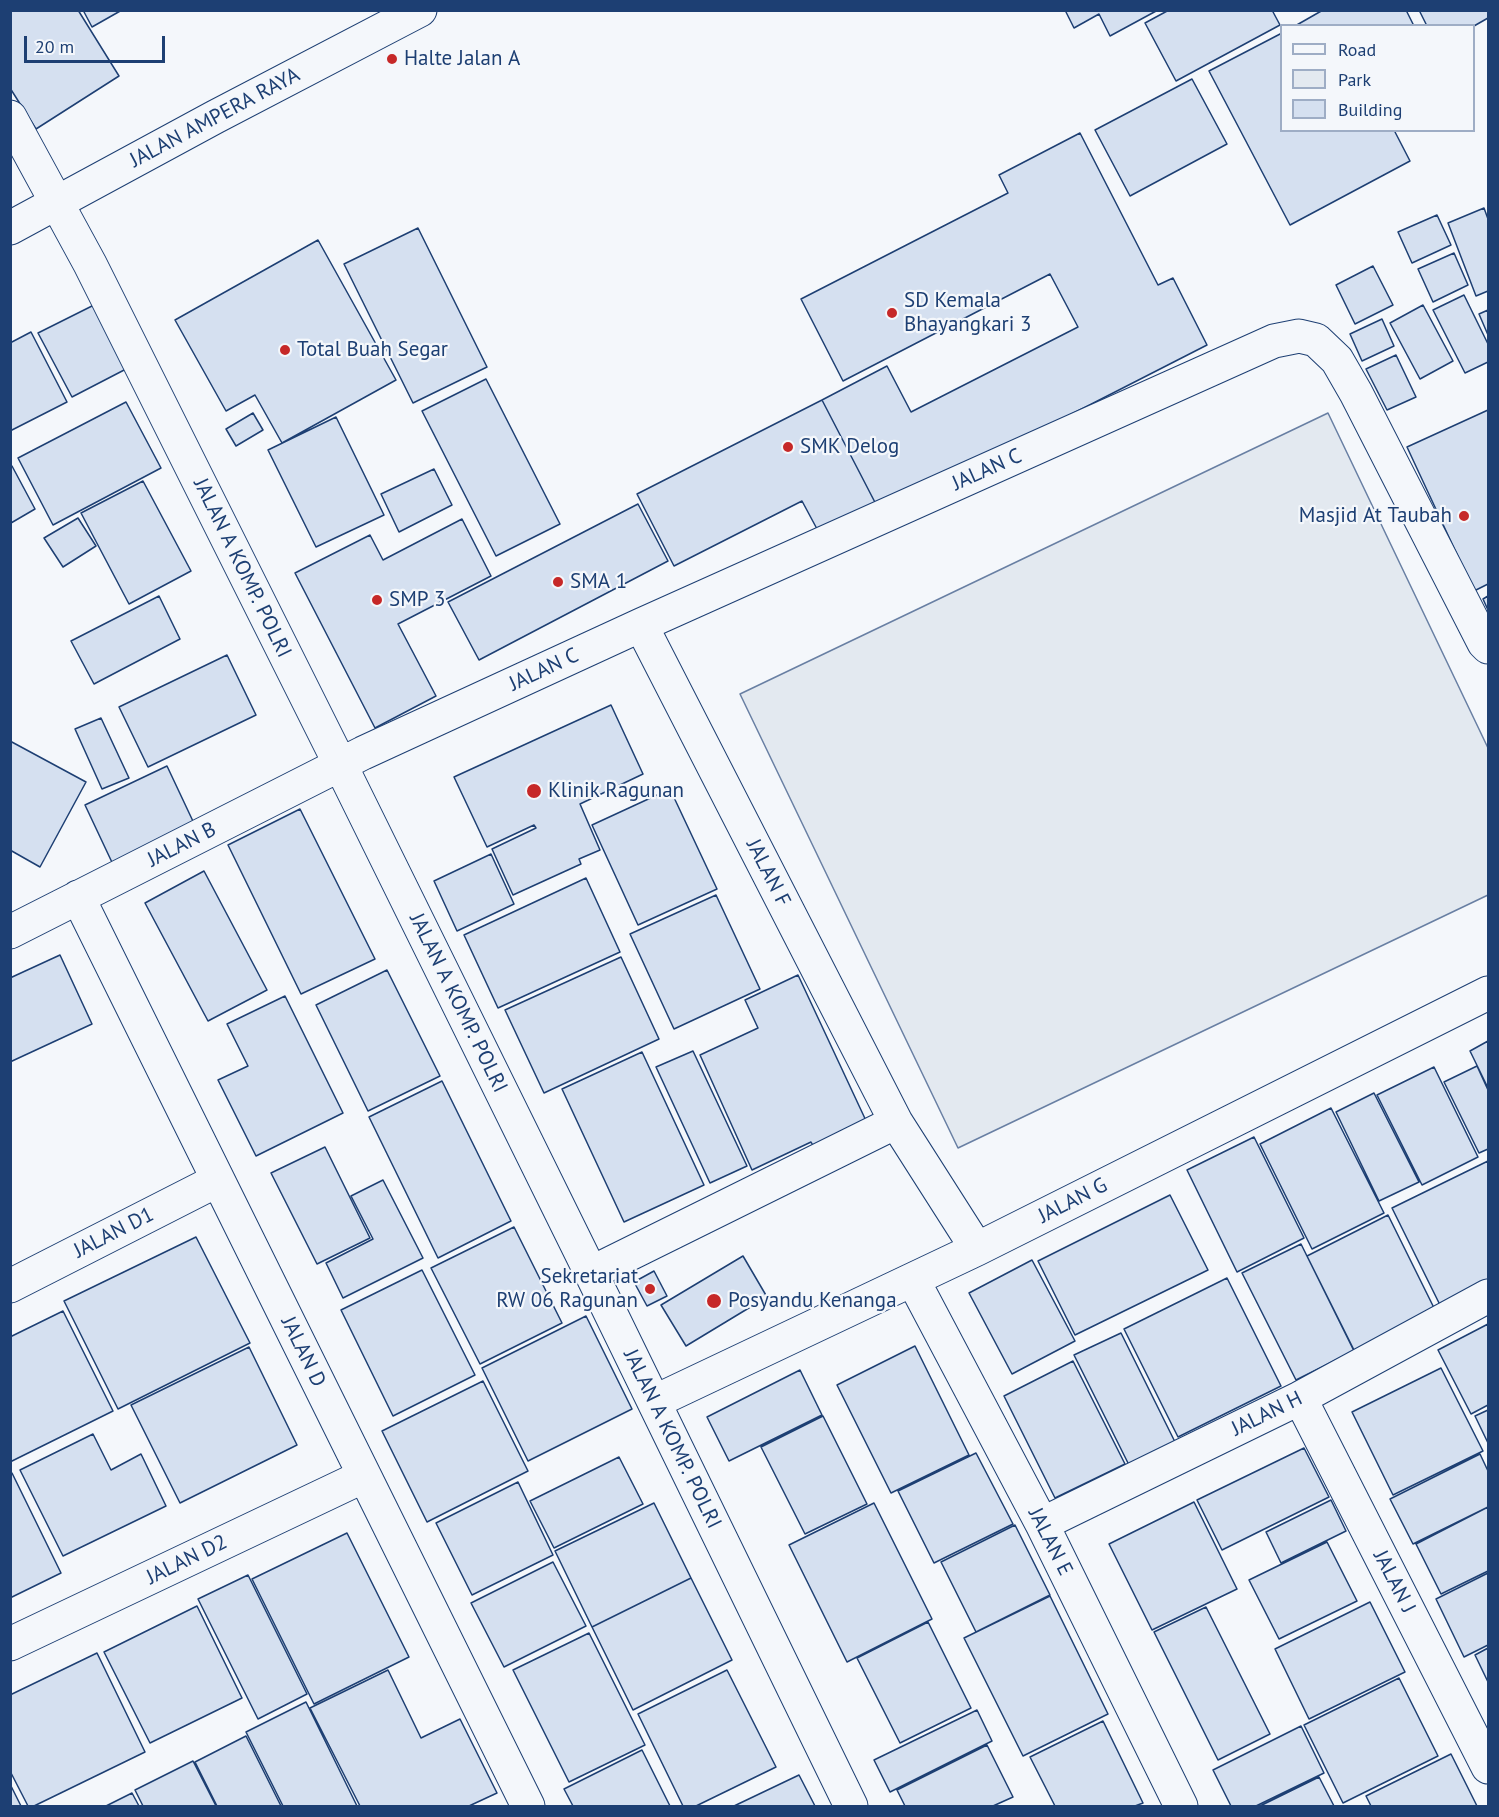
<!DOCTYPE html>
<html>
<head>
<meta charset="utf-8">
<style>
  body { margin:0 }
  #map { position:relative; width:1499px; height:1817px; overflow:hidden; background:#f4f7fb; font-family:"PT Sans",sans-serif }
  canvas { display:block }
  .frame { position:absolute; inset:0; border:12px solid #1d3f73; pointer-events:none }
  .legend { position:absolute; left:1280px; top:24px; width:195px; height:108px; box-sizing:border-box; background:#f4f7fb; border:2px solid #9eadc5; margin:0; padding:8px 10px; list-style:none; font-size:18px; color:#1d3f73 }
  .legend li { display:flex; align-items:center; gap:12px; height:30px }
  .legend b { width:30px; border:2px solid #9eadc5 }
  .scale { position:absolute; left:24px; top:36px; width:141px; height:27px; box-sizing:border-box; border:3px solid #1d3f73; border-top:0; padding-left:8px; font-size:18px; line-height:21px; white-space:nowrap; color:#1d3f73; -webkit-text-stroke:4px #f4f7fb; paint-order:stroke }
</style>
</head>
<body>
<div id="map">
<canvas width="1499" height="1817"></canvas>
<div class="frame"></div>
<ul class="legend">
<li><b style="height:8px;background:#f4f7fb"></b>Road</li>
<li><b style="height:16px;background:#e3e9f0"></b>Park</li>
<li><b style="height:16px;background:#d5e0f0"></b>Building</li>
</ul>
<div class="scale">20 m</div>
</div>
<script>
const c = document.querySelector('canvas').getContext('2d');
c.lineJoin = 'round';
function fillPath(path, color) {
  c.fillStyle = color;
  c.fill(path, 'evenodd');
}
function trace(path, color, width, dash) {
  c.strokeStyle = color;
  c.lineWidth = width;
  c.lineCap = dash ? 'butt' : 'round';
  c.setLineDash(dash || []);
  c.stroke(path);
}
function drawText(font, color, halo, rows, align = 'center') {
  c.font = font + ' "PT Sans",sans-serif';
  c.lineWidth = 4.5;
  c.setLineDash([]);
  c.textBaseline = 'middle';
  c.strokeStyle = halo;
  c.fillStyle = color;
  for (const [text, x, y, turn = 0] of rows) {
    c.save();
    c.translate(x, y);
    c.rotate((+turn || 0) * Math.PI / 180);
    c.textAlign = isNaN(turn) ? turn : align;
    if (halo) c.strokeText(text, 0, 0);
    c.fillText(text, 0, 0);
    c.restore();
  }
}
const green = new Path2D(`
  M 1328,413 L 1488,748 L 1488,895 L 958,1148 L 740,694 Z`);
const building = new Path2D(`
  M 10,10 L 78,10 L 119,76 L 36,129 L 10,88 Z
  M 83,10 L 122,10 L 92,27 Z
  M 1065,10 L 1158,10 L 1110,36 L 1099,14 L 1074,28 Z
  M 1169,10 L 1272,10 L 1280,25 L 1176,81 L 1145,23 Z
  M 1323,10 L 1406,10 L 1414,26 L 1295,26 Z
  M 1419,10 L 1488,10 L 1488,18 L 1474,26 L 1427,26 Z
  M 1282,33 L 1282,130 L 1394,130 L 1410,161 L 1290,225 L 1209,71 Z
  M 1192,79 L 1227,144 L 1130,196 L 1095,130 Z
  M 1080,133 L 1158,285 L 1173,278 L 1207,345 L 880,512 L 822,400 L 887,366 L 911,412 L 1078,327 L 1050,274 L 843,381 L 801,299 L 1008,193 L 999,175 Z
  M 1484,208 L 1488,219 L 1488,291 L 1476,296 L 1448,223 Z
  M 1437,215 L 1451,245 L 1412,263 L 1398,232 Z
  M 418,228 L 487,367 L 413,403 L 344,264 Z
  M 318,240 L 396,380 L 282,443 L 255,395 L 226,411 L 175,320 Z
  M 1454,253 L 1468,285 L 1433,302 L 1418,269 Z
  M 1373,266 L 1393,305 L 1355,324 L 1336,285 Z
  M 1464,295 L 1488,344 L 1488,362 L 1465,373 L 1433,310 Z
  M 94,305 L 128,368 L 72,397 L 38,333 Z
  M 1423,305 L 1453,361 L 1420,379 L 1390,323 Z
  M 1488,310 L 1488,335 L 1479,314 Z
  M 1382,319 L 1394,346 L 1362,361 L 1350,334 Z
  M 31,332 L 67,402 L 10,431 L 10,343 Z
  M 1396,355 L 1416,397 L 1387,410 L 1366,369 Z
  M 486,379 L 560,524 L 496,556 L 422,411 Z
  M 822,400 L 880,512 L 824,542 L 802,501 L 674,566 L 637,494 Z
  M 126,402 L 161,468 L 53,525 L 18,458 Z
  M 1488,410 L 1488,584 L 1474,591 L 1407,447 Z
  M 253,413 L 263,430 L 236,446 L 226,429 Z
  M 336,417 L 384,515 L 316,547 L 268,450 Z
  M 12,466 L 35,509 L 11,523 L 10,467 Z
  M 434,469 L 452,505 L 399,532 L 381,494 Z
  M 143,481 L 191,571 L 129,604 L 81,513 Z
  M 638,504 L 668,561 L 479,660 L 448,602 Z
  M 78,518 L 96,546 L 63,567 L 44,538 Z
  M 462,519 L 491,576 L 398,624 L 436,696 L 375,728 L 295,573 L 370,535 L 383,560 Z
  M 159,596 L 180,639 L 94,684 L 71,641 Z
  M 1488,596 L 1488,610 L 1483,599 Z
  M 227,655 L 256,715 L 148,767 L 119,707 Z
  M 611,705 L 643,774 L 580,804 L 600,850 L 579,859 L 581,864 L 513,895 L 492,849 L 536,828 L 534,825 L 487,847 L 454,777 Z
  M 101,718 L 129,778 L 102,789 L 75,729 Z
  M 10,741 L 86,782 L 40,867 L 10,850 Z
  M 167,766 L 199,834 L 117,873 L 85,805 Z
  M 670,789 L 717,889 L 638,925 L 592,825 Z
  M 300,809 L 375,959 L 301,994 L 228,845 Z
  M 491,854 L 514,904 L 457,931 L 434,881 Z
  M 204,871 L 267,990 L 208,1021 L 145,903 Z
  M 586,878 L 620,952 L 498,1008 L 464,935 Z
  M 716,895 L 760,989 L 674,1029 L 630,934 Z
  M 60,955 L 92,1024 L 10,1062 L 10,978 Z
  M 621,957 L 659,1039 L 544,1093 L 505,1010 Z
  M 387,970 L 440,1076 L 368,1111 L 316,1005 Z
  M 798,975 L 868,1125 L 815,1149 L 811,1142 L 752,1170 L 700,1055 L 758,1028 L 745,1000 Z
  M 285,996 L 343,1113 L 256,1156 L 218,1080 L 248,1066 L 227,1024 Z
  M 1488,1041 L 1488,1088 L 1470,1051 Z
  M 693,1051 L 747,1166 L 710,1183 L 656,1067 Z
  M 642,1052 L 704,1185 L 624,1222 L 562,1089 Z
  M 1477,1066 L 1488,1090 L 1488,1149 L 1479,1153 L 1444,1082 Z
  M 1434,1067 L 1478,1157 L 1422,1185 L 1377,1095 Z
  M 442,1081 L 511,1221 L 438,1258 L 369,1117 Z
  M 1374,1093 L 1419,1182 L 1379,1201 L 1336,1112 Z
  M 1331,1108 L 1384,1213 L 1312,1249 L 1260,1144 Z
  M 1254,1137 L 1304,1238 L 1237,1272 L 1187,1170 Z
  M 325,1147 L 370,1238 L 317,1264 L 271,1173 Z
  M 1488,1161 L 1488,1286 L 1442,1309 L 1392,1208 Z
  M 383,1180 L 423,1258 L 343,1298 L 326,1263 L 373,1239 L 351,1196 Z
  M 1170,1195 L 1208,1270 L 1075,1335 L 1038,1261 Z
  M 1388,1215 L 1440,1320 L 1359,1360 L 1307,1256 Z
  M 514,1227 L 562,1323 L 480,1364 L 431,1268 Z
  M 196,1237 L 250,1343 L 118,1409 L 64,1301 Z
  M 1301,1244 L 1354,1351 L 1296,1380 L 1242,1273 Z
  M 743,1256 L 767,1297 L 686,1346 L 661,1305 Z
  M 1032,1260 L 1075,1341 L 1012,1374 L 969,1293 Z
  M 422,1270 L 475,1375 L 393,1416 L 341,1310 Z
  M 654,1271 L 667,1296 L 647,1306 L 634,1282 Z
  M 1227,1278 L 1281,1386 L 1178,1437 L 1124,1329 Z
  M 63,1311 L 113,1411 L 10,1462 L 10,1337 Z
  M 586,1316 L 632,1409 L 528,1461 L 482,1368 Z
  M 1488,1324 L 1488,1405 L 1471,1414 L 1438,1350 Z
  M 1121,1333 L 1177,1446 L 1131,1469 L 1074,1355 Z
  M 915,1346 L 969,1455 L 891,1493 L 837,1385 Z
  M 249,1347 L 297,1445 L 180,1503 L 131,1405 Z
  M 1073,1361 L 1125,1464 L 1055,1498 L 1004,1396 Z
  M 1441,1368 L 1483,1451 L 1393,1495 L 1352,1412 Z
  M 800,1370 L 822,1415 L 729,1461 L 707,1417 Z
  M 483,1381 L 528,1471 L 427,1522 L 382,1431 Z
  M 1488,1410 L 1488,1443 L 1475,1416 Z
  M 823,1416 L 867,1504 L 805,1534 L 761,1447 Z
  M 93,1434 L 111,1470 L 141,1454 L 166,1506 L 63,1556 L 20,1470 Z
  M 1304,1448 L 1329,1497 L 1222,1550 L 1197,1500 Z
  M 976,1453 L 1013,1524 L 934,1563 L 898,1491 Z
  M 1480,1454 L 1488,1471 L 1488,1507 L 1413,1544 L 1390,1499 Z
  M 619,1457 L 643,1504 L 554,1548 L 530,1501 Z
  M 12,1473 L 61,1573 L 10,1598 L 10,1474 Z
  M 518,1482 L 553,1555 L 472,1595 L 436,1523 Z
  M 1331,1500 L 1346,1531 L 1281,1563 L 1266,1532 Z
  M 1194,1502 L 1237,1589 L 1152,1630 L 1109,1544 Z
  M 654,1503 L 691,1578 L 592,1627 L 555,1551 Z
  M 874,1503 L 932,1619 L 847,1662 L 789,1545 Z
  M 1488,1507 L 1488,1571 L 1441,1594 L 1416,1544 Z
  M 1015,1525 L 1050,1595 L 976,1632 L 941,1562 Z
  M 347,1533 L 409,1657 L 314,1704 L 252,1579 Z
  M 1327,1542 L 1357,1601 L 1279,1639 L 1249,1580 Z
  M 553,1562 L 586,1626 L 504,1667 L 471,1603 Z
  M 1488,1573 L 1488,1645 L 1464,1657 L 1436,1599 Z
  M 248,1575 L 307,1694 L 258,1719 L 198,1599 Z
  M 691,1578 L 732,1660 L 633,1710 L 592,1627 Z
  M 1050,1596 L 1108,1714 L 1023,1756 L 964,1638 Z
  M 1370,1602 L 1405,1672 L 1309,1719 L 1275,1649 Z
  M 197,1606 L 242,1698 L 150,1743 L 104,1652 Z
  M 1206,1607 L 1270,1734 L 1218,1760 L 1154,1632 Z
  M 928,1622 L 971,1708 L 900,1743 L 857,1658 Z
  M 589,1633 L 645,1745 L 569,1782 L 513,1670 Z
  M 1488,1648 L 1488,1682 L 1475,1655 Z
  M 97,1653 L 145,1752 L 34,1806 L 28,1806 L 10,1771 L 10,1695 Z
  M 388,1670 L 421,1738 L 460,1719 L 497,1793 L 469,1806 L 360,1806 L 310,1708 Z
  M 727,1670 L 776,1767 L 696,1806 L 683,1806 L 638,1714 Z
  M 1399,1678 L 1438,1756 L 1343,1803 L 1304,1725 Z
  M 306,1702 L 357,1806 L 283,1806 L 246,1732 Z
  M 977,1710 L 992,1741 L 890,1792 L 874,1760 Z
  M 1103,1721 L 1143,1803 L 1135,1806 L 1055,1806 L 1030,1757 Z
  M 1301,1726 L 1324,1773 L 1256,1806 L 1231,1806 L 1213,1770 Z
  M 246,1736 L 281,1806 L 217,1806 L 195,1762 Z
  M 987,1745 L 1013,1797 L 993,1806 L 905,1806 L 897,1790 Z
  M 642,1750 L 670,1806 L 573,1806 L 564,1789 Z
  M 1451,1754 L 1477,1806 L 1371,1806 L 1366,1796 Z
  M 193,1761 L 216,1806 L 143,1806 L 135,1790 Z
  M 799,1775 L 815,1806 L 734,1806 Z
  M 1319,1777 L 1334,1806 L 1260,1806 Z
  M 10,1784 L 21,1806 L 10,1806 Z
  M 132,1793 L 139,1806 L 106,1806 Z`);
const minor = new Path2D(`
  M 10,117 L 90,264 L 340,764 L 591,1273 L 851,1806
  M 641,625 L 896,1122 L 977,1249
  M 78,897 L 528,1806
  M 10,932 L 363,753 L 641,625 L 1225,363 L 1274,341 L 1299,336 L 1316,340 L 1337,360 L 1356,393 L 1484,643 L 1488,647
  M 591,1273 L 896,1122
  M 913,1280 L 1042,1524 L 1181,1806
  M 10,1286 L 218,1180
  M 1300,1398 L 1488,1767
  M 654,1402 L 977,1249 L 1488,993
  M 1042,1524 L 1300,1398 L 1488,1296
  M 10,1644 L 364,1476`);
const tertiary = new Path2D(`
  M 10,228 L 215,117 L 420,10`);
const markers = [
  [392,59,6,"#c62828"],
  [892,313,6,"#c62828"],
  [285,350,6,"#c62828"],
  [788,447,6,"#c62828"],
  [1464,516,6,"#c62828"],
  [558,582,6,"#c62828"],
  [377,600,6,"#c62828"],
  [534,791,8,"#c62828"],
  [650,1289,6,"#c62828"],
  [714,1301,8,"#c62828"]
];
const poiNames = [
  ["Halte Jalan A",404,59],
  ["SD Kemala",904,301],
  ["Bhayangkari 3",904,325],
  ["Total Buah Segar",297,350],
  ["SMK Delog",800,447],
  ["Masjid At Taubah",1452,516,"right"],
  ["SMA 1",570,582],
  ["SMP 3",389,600],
  ["Klinik Ragunan",548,791],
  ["Sekretariat",638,1277,"right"],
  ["RW 06 Ragunan",638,1301,"right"],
  ["Posyandu Kenanga",728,1301]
];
const streetNames = [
  ["JALAN AMPERA RAYA",215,118,-28],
  ["JALAN C",987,470,-24],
  ["JALAN A KOMP. POLRI",242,568,64],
  ["JALAN C",544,670,-25],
  ["JALAN B",182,845,-27],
  ["JALAN F",768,873,63],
  ["JALAN A KOMP. POLRI",458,1003,64],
  ["JALAN G",1073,1201,-27],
  ["JALAN D1",114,1233,-27],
  ["JALAN D",303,1352,64],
  ["JALAN H",1267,1414,-26],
  ["JALAN A KOMP. POLRI",672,1439,64],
  ["JALAN E",1050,1542,63],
  ["JALAN D2",187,1560,-26],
  ["JALAN J",1394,1582,63]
];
fillPath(green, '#e3e9f0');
trace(green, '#687fa3', 1.5);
fillPath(building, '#d5e0f0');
trace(building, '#1d3f73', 1.5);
trace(minor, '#1d3f73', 35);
trace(tertiary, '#1d3f73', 35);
trace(minor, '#f4f7fb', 33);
trace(tertiary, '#f4f7fb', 33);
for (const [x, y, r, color] of markers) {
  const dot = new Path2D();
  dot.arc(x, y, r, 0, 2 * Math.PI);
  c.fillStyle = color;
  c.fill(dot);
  trace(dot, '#f4f7fb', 2);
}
drawText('21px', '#1d3f73', '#f4f7fb', poiNames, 'left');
drawText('21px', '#1d3f73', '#f4f7fb', streetNames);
</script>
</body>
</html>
